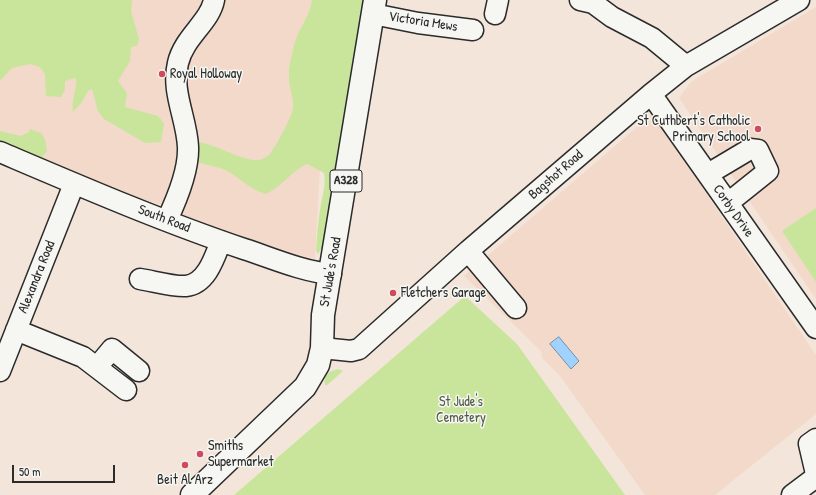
<!DOCTYPE html>
<html>
<head>
<meta charset="utf-8">
<style>
  body { margin:0 }
  #map { position:relative; width:816px; height:495px; overflow:hidden; background:#f4e5da; font-family:"Patrick Hand",sans-serif }
  canvas { display:block }
  .scale { position:absolute; left:12px; top:465px; width:103px; height:18px; box-sizing:border-box; border:2px solid #2b2b2b; border-top:0; padding-left:5px; font-size:12px; line-height:14px; white-space:nowrap; color:#2b2b2b; -webkit-text-stroke:3px #f6f6f2; paint-order:stroke }
</style>
</head>
<body>
<div id="map">
<canvas width="816" height="495"></canvas>
<div class="scale">50 m</div>
</div>
<script>
const c = document.querySelector('canvas').getContext('2d');
c.lineJoin = 'round';
function fillPath(path, color) {
  c.fillStyle = color;
  c.fill(path, 'evenodd');
}
function trace(path, color, width, dash) {
  c.strokeStyle = color;
  c.lineWidth = width;
  c.lineCap = dash ? 'butt' : 'round';
  c.setLineDash(dash || []);
  c.stroke(path);
}
function drawText(font, color, halo, rows, align = 'center') {
  c.font = font + ' "Patrick Hand",sans-serif';
  c.lineWidth = 3;
  c.setLineDash([]);
  c.textBaseline = 'middle';
  c.strokeStyle = halo;
  c.fillStyle = color;
  for (const [text, x, y, turn = 0] of rows) {
    c.save();
    c.translate(x, y);
    c.rotate((+turn || 0) * Math.PI / 180);
    c.textAlign = isNaN(turn) ? turn : align;
    if (halo) c.strokeText(text, 0, 0);
    c.fillText(text, 0, 0);
    c.restore();
  }
}
const built = new Path2D(`
  M 0,0 L 329,0 L 315,259 L 220,235 L 164,206 L 83,181 L 0,147 Z
  M 816,7 L 816,299 L 679,98 L 690,83 L 699,77 Z
  M 652,114 L 816,355 L 816,414 L 715,495 L 645,495 L 560,376 L 542,358 L 541,351 L 464,276 Z`);
const green = new Path2D(`
  M 0,0 L 132,0 L 131,11 L 139,39 L 137,46 L 131,47 L 130,61 L 118,81 L 127,93 L 125,107 L 158,116 L 164,123 L 161,142 L 145,143 L 104,119 L 98,111 L 92,89 L 88,91 L 82,102 L 73,112 C 71,100 77,90 76,78 L 65,81 L 65,90 L 61,97 L 46,96 L 45,74 L 40,67 L 30,64 L 12,68 L 0,81 Z
  M 312,0 L 365,0 L 341,156 L 331,195 L 325,243 L 318,254 L 316,251 C 317,236 318,220 321,204 C 323,193 326,185 324,173 L 307,164 C 291,171 282,187 266,194 C 251,190 242,180 229,172 C 219,166 207,166 196,161 L 198,142 C 216,144 244,162 259,160 C 261,160 268,156 269,155 C 275,148 292,117 293,108 C 294,97 289,89 289,78 C 288,68 292,55 294,45 C 298,29 310,17 312,0 Z
  M 30,129 L 41,133 L 45,139 L 47,151 L 38,162 L 0,147 L 0,131 L 21,136 L 29,132 Z
  M 816,208 L 816,282 L 782,231 Z
  M 465,296 L 517,344 L 625,495 L 234,495 Z
  M 338,369 L 343,371 L 326,386 C 321,376 330,371 338,369 Z`);
const water = new Path2D(`
  M 559,337 L 579,361 L 571,369 L 550,344 Z`);
const minor = new Path2D(`
  M 580,0 L 593,3 L 612,17 L 652,38 L 686,66
  M 373,14 L 418,23 L 473,30
  M 495,14 L 498,0
  M 651,94 L 816,328
  M 0,152 C 80,186 161,221 244,249 C 272,258 301,271 331,274
  M 708,174 L 750,149 L 758,150 L 768,171 L 728,203
  M 167,220 C 176,201 189,169 188,147 C 187,119 171,92 178,63 C 184,37 210,22 214,0
  M 468,251 L 516,308
  M 140,279 C 153,281 174,287 186,286 C 207,284 215,256 221,241
  M 16,330 L 83,357 L 126,390
  M 322,348 L 351,351 L 359,349 L 468,251 L 651,94 L 686,66 L 799,0
  M 97,367 L 112,349 L 139,371
  M 0,371 L 74,184
  M 816,439 L 809,444 L 816,474
  M 792,495 L 816,477`);
const major = new Path2D(`
  M 192,495 L 305,387 L 318,365 L 322,348 L 323,315 L 375,0`);
const markers = [
  [162,74,4,"#d1495b"],
  [758,129,4,"#d1495b"],
  [393,293,4,"#d1495b"],
  [200,454,4,"#d1495b"],
  [185,465,4,"#d1495b"]
];
const shields = [
  [346,181,32]
];
const shieldNames = [
  ["A328",346,181]
];
const streetNames = [
  ["Victoria Mews",423,22,9],
  ["Bagshot Road",556,175,-41],
  ["Corby Drive",733,211,55],
  ["South Road",164,219,21],
  ["St Jude's Road",331,272,-80],
  ["Alexandra Road",37,277,-68]
];
const poiNames = [
  ["Royal Holloway",170,74],
  ["St Cuthbert's Catholic",750,121,"right"],
  ["Primary School",750,137,"right"],
  ["Fletchers Garage",401,293],
  ["Smiths",208,446],
  ["Supermarket",208,462],
  ["Beit Al Arz",185,480,"center"]
];
const parkNames = [
  ["St Jude's",461,402],
  ["Cemetery",461,418]
];
fillPath(built, '#f3d9ca');
fillPath(green, '#c9e59c');
fillPath(water, '#a1d2fe');
trace(water, '#728faa', 1);
trace(minor, '#2b2b2b', 23);
trace(major, '#2b2b2b', 25);
trace(minor, '#f6f6f2', 20);
trace(major, '#f6f6f2', 22);
for (const [x, y, r, color] of markers) {
  const dot = new Path2D();
  dot.arc(x, y, r, 0, 2 * Math.PI);
  c.fillStyle = color;
  c.fill(dot);
  trace(dot, '#f6f6f2', 1.5);
}
for (const [x, y, w] of shields) {
  const box = new Path2D();
  box.roundRect(x - w / 2, y - 11, w, 22, 3);
  c.fillStyle = '#f6f6f2';
  c.fill(box);
  trace(box, '#2b2b2b', 1);
}
drawText('bold 13px', '#2b2b2b', null, shieldNames);
drawText('14px', '#2b2b2b', '#f6f6f2', streetNames);
drawText('14px', '#2b2b2b', '#f6f6f2', poiNames, 'left');
drawText('14px', '#525a47', '#f6f6f2', parkNames);
</script>
</body>
</html>
